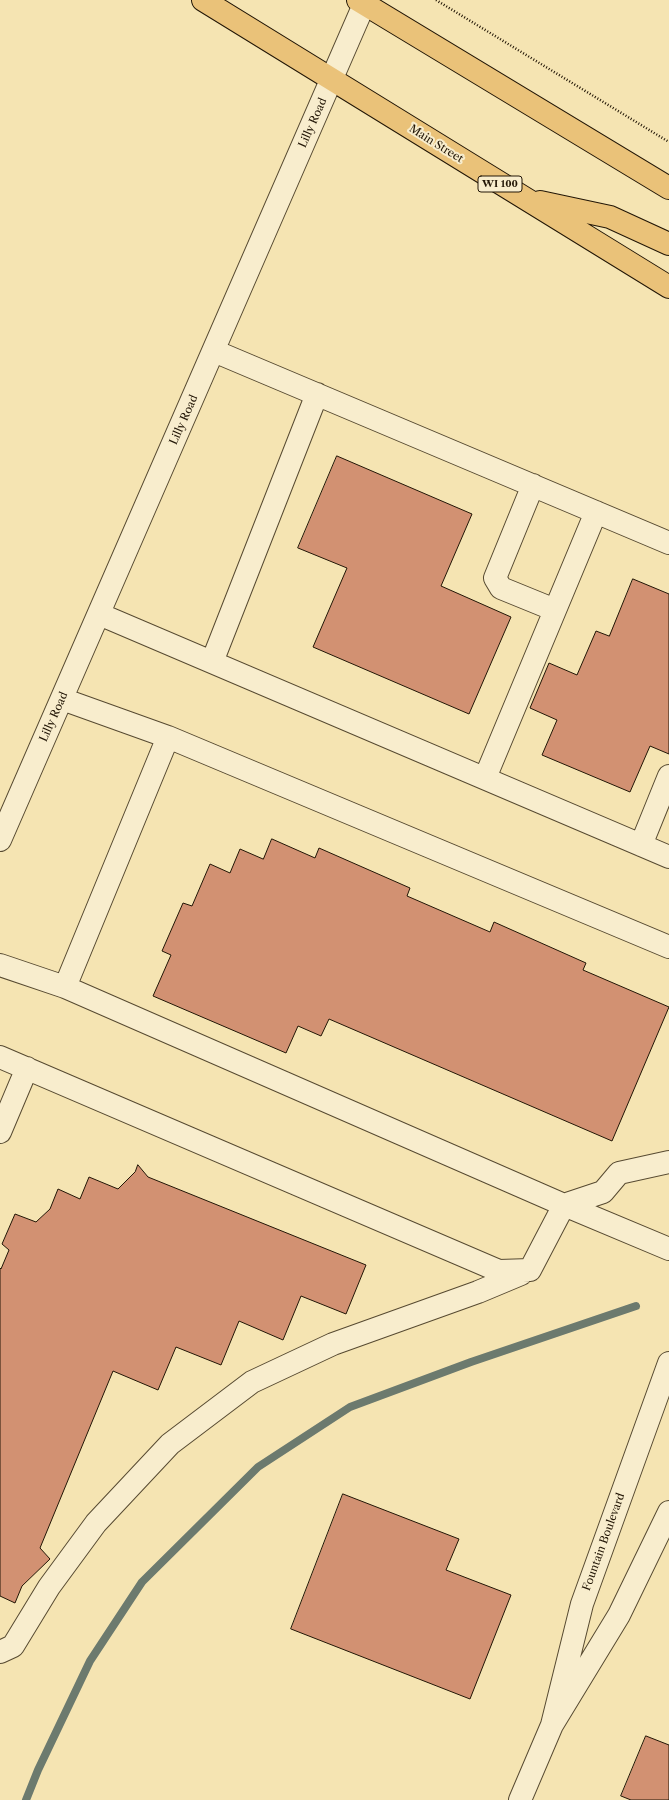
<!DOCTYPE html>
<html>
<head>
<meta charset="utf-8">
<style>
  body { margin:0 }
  canvas { display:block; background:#f5e4b2 }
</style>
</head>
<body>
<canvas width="669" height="1800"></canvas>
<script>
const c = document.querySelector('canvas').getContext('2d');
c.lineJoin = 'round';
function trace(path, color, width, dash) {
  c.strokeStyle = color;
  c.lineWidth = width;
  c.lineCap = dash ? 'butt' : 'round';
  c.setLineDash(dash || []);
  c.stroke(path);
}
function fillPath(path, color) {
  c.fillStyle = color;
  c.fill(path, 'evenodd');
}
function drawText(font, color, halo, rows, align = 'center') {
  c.font = font + ' "Libre Caslon Text",serif';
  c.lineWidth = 4;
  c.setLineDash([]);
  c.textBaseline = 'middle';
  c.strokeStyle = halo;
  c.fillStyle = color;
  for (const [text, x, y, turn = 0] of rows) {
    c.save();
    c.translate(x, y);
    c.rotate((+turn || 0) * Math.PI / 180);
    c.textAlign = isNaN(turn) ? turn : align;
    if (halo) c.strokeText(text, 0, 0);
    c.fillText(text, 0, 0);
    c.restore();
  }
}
const stream = new Path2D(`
  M 26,1800 L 38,1770 L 90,1661 L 142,1582 L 258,1467 L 350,1407 L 471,1362 L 636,1306`);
const building = new Path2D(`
  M 337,456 L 472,514 L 441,586 L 511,617 L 469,714 L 313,647 L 347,568 L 298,548 Z
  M 633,579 L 669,594 L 669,754 L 650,746 L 630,792 L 542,755 L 557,720 L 530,708 L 549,663 L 577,675 L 596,631 L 609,636 Z
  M 272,839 L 315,858 L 319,848 L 410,888 L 407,896 L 490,932 L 494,922 L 586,963 L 583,970 L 669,1007 L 612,1141 L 329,1019 L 321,1036 L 298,1026 L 286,1053 L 153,996 L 171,955 L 162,951 L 183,903 L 192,906 L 210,864 L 230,873 L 240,849 L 263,859 Z
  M 138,1165 L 148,1177 L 366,1265 L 346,1314 L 301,1296 L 283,1340 L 239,1321 L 221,1365 L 176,1347 L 158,1390 L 113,1371 L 40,1548 L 50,1559 L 22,1586 L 15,1603 L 0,1596 L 0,1268 L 1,1269 L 9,1250 L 2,1244 L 15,1214 L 36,1222 L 50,1209 L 58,1189 L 80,1199 L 89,1177 L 118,1189 L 135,1172 Z
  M 343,1494 L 459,1539 L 446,1570 L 511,1595 L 470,1699 L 291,1629 Z
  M 646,1736 L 669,1745 L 669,1800 L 631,1800 L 621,1796 Z`);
const path = new Path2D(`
  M 436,0 L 669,142`);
const minor = new Path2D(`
  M 214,351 L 669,543
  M 533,485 L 495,578 L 501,588 L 555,610
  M 99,614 L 669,857
  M 212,662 L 317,394
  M 62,699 L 168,737 L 669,947
  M 485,778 L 596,512
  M 0,840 L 366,0
  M 641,845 L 669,776
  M 0,965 L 65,987 L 564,1205 L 669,1249
  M 65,987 L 168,737
  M 0,1057 L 499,1271 L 530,1270 L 564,1205 L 603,1192 L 619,1173 L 669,1162
  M 0,1132 L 27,1068
  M 0,1652 L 13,1646 L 49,1587 L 96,1523 L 170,1444 L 252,1382 L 333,1344 L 478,1292 L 521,1274
  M 552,1725 L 582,1604 L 669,1363
  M 520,1800 L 552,1725 L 619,1615 L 669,1512`);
const major = new Path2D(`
  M 203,0 L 669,287
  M 358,0 L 669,188
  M 540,202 L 610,217 L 669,244`);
const shields = [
  [500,184,44]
];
const shieldNames = [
  ["WI 100",500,184]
];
const streetNames = [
  ["Lilly Road",313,123,-66],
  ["Main Street",436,144,32],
  ["Lilly Road",184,420,-66],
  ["Lilly Road",54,717,-66],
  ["Fountain Boulevard",604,1542,-70]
];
trace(stream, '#6c7a6e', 8);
fillPath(building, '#d29172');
trace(building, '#221606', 1);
trace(minor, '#574a31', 24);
trace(major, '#221606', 24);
trace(path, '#221606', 2.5, [1, 2]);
trace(minor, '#f8edcd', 22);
trace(major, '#eac279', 22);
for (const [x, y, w] of shields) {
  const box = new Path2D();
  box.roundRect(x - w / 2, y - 8, w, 16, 3);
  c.fillStyle = '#f8edcd';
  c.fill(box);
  trace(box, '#221606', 1);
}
drawText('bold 10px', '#221606', null, shieldNames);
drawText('11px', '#221606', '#f8edcd', streetNames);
</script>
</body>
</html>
